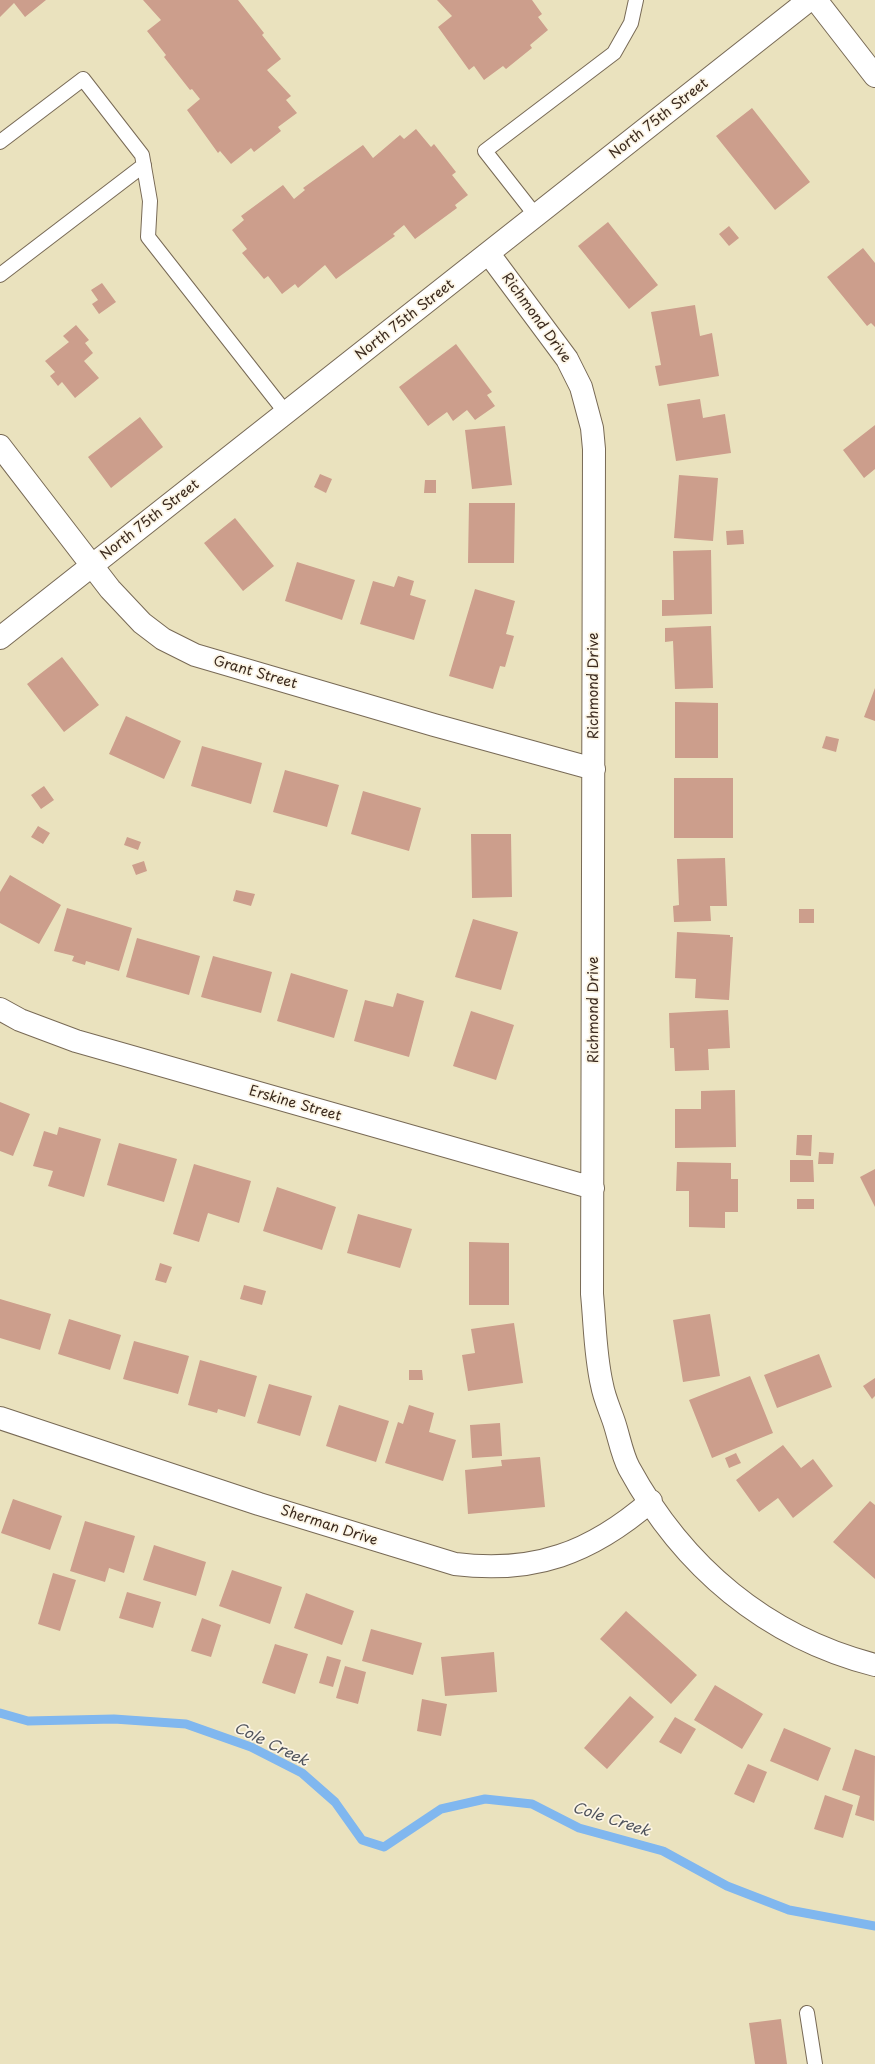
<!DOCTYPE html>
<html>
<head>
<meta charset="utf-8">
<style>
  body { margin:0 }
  canvas { display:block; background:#eae2be }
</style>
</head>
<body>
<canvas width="875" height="2064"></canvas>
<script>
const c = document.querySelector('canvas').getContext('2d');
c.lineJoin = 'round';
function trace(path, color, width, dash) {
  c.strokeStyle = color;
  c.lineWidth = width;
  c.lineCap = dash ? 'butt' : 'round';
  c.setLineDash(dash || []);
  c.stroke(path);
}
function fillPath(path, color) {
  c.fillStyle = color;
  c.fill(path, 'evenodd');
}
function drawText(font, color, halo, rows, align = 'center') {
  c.font = font + ' "Playpen Sans",sans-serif';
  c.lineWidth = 3.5;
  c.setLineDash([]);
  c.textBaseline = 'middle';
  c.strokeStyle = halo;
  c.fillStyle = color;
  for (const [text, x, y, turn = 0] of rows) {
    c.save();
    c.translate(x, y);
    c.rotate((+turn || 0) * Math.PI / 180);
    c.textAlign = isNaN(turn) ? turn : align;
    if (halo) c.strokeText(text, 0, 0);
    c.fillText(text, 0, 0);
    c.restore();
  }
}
const stream = new Path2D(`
  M 0,1713 L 28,1721 L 114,1719 L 186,1724 L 251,1747 L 302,1773 L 335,1802 L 362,1840 L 384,1847 L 441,1809 L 485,1799 L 532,1804 L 579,1828 L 663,1851 L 727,1886 L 789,1910 L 875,1926`);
const building = new Path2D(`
  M 0,0 L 46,0 L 25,17 L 14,3 L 0,17 Z
  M 143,0 L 238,0 L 264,33 L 262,35 L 281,59 L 267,70 L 291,96 L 286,100 L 297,113 L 278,127 L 281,131 L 254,152 L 251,148 L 231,164 L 220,151 L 218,153 L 187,110 L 200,99 L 192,89 L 190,90 L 164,57 L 166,55 L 147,31 L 161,20 Z
  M 437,0 L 532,0 L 542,14 L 538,17 L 548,30 L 530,45 L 532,48 L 506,69 L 503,66 L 484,80 L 474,66 L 469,70 L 438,27 L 452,16 Z
  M 752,108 L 810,182 L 775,210 L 716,136 Z
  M 416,129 L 431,147 L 434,144 L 456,172 L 452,175 L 468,195 L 455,205 L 457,208 L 415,239 L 404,225 L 393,234 L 395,236 L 336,279 L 325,265 L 298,288 L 295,284 L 282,294 L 268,276 L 264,279 L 242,253 L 247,249 L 232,230 L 244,220 L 241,216 L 283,185 L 294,199 L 305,190 L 303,188 L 363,145 L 373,158 L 400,135 L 404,139 Z
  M 608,222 L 658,285 L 629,309 L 578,246 Z
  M 729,226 L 739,238 L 729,246 L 719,234 Z
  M 863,248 L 875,263 L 875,327 L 871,323 L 867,326 L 827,277 Z
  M 102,283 L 116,302 L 99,314 L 92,304 L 98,300 L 91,290 Z
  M 695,305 L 700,336 L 712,333 L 719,376 L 659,386 L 655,366 L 661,365 L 651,312 Z
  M 76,325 L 89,340 L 85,343 L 93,353 L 84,361 L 99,378 L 75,398 L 62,382 L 58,386 L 50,376 L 55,372 L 45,361 L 69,342 L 63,336 Z
  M 456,344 L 492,392 L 487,395 L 495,406 L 475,420 L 467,410 L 453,421 L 447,412 L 428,426 L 399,387 Z
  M 700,399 L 703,418 L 725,414 L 731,453 L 676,461 L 667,404 Z
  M 140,417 L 163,447 L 111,488 L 88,457 Z
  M 875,425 L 875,469 L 864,478 L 843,450 Z
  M 505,426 L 512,485 L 472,489 L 465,430 Z
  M 320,474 L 332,479 L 326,493 L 314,487 Z
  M 679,475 L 718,478 L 713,541 L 674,538 Z
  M 425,480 L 436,480 L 436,493 L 424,493 Z
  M 469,503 L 515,503 L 514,563 L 468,563 Z
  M 235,518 L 274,566 L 243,591 L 204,543 Z
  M 743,530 L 744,544 L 727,545 L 726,531 Z
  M 711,550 L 712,614 L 662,616 L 662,600 L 674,600 L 673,551 Z
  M 297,562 L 355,580 L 342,620 L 285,601 Z
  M 398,576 L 414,581 L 410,595 L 426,600 L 414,640 L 360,624 L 373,581 L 394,587 Z
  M 475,589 L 515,601 L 506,634 L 514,636 L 505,667 L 500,666 L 493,689 L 449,676 Z
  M 711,626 L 713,688 L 675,689 L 673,641 L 665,642 L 665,628 Z
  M 62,657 L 99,705 L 64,732 L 27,684 Z
  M 875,688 L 875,721 L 864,717 Z
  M 675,702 L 718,703 L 718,758 L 675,758 Z
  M 126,716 L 181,741 L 164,779 L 109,754 Z
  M 826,736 L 839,739 L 836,752 L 822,748 Z
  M 202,746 L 262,763 L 251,804 L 191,786 Z
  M 285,770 L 339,785 L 327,827 L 273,812 Z
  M 674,778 L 733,778 L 733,838 L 674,838 Z
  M 44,786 L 54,800 L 41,809 L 31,795 Z
  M 363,791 L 421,808 L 409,851 L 351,834 Z
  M 38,826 L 50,833 L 43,844 L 31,837 Z
  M 471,834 L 511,834 L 512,897 L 472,898 Z
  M 127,837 L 141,842 L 138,850 L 124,845 Z
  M 725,858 L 727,906 L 710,906 L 711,921 L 674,922 L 673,906 L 679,905 L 677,859 Z
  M 144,861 L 147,871 L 136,875 L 132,865 Z
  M 10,875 L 61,905 L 39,944 L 0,923 L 0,892 Z
  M 236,890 L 255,894 L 251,906 L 233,901 Z
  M 67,908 L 132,928 L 119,971 L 86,961 L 85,965 L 72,961 L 74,956 L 54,951 Z
  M 799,909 L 814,909 L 814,923 L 799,923 Z
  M 473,919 L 518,932 L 501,990 L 455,977 Z
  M 677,932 L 730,935 L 730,937 L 733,937 L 729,1000 L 695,998 L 696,979 L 675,978 Z
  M 137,938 L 200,956 L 189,995 L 126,977 Z
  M 213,956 L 272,972 L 261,1013 L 201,997 Z
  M 291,973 L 348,990 L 334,1038 L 277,1021 Z
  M 397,993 L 424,1001 L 409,1057 L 354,1041 L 365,1000 L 393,1007 Z
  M 728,1010 L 730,1048 L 708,1049 L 709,1070 L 675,1071 L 674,1048 L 670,1048 L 669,1013 Z
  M 471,1011 L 514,1025 L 496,1080 L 453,1066 Z
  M 735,1090 L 736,1147 L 675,1148 L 675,1109 L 701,1109 L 701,1091 Z
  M 0,1102 L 30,1114 L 13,1156 L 0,1151 Z
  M 59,1127 L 101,1139 L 84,1197 L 48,1186 L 53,1171 L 33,1166 L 44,1131 L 57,1135 Z
  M 797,1135 L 812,1135 L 811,1156 L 796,1155 Z
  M 119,1143 L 177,1159 L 164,1202 L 107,1185 Z
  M 819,1152 L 834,1153 L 833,1164 L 818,1164 Z
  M 790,1160 L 813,1160 L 814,1182 L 790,1182 Z
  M 677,1162 L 731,1163 L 731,1179 L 738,1179 L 738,1212 L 725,1212 L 725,1228 L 689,1227 L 689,1191 L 676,1191 Z
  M 194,1164 L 251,1181 L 239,1223 L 208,1213 L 199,1242 L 173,1234 Z
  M 875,1169 L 875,1207 L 860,1177 Z
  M 277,1187 L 336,1207 L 322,1250 L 263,1231 Z
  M 797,1199 L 814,1199 L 814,1209 L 797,1209 Z
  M 358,1214 L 412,1229 L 400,1268 L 347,1253 Z
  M 469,1242 L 509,1243 L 509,1305 L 469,1305 Z
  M 160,1263 L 172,1267 L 166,1283 L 155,1280 Z
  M 244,1285 L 266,1291 L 262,1305 L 240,1299 Z
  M 0,1299 L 51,1314 L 40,1350 L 0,1338 Z
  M 710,1314 L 720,1376 L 683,1382 L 673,1320 Z
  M 69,1319 L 121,1335 L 110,1370 L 58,1354 Z
  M 514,1323 L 523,1383 L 468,1391 L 462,1355 L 475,1353 L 471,1329 Z
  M 134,1341 L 189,1356 L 178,1394 L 123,1379 Z
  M 819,1354 L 832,1387 L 777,1408 L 764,1375 Z
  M 200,1360 L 257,1376 L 245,1417 L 218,1409 L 217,1413 L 188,1405 Z
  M 409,1370 L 422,1370 L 423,1380 L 409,1380 Z
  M 750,1376 L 773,1433 L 712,1458 L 689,1400 Z
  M 875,1378 L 875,1396 L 872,1399 L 863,1386 Z
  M 269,1384 L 312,1396 L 300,1436 L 257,1423 Z
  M 339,1405 L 389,1421 L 376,1462 L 326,1446 Z
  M 409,1405 L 434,1413 L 429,1432 L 456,1440 L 443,1481 L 385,1463 L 398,1422 L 403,1424 Z
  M 500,1423 L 502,1456 L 472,1458 L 470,1425 Z
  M 783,1445 L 801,1468 L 813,1459 L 833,1486 L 793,1518 L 778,1498 L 759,1512 L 736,1480 Z
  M 736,1453 L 741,1463 L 729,1468 L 725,1458 Z
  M 540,1457 L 545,1507 L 468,1514 L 465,1470 L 502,1466 L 501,1460 Z
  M 13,1499 L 62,1516 L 50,1550 L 1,1533 Z
  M 870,1501 L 875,1505 L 875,1579 L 833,1542 Z
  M 85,1521 L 135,1536 L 124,1573 L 109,1568 L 105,1582 L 70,1571 Z
  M 154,1545 L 206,1562 L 196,1596 L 143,1580 Z
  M 232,1570 L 282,1587 L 270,1624 L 219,1606 Z
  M 53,1573 L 76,1580 L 60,1631 L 38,1624 Z
  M 127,1592 L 161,1602 L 153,1628 L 119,1618 Z
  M 306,1593 L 354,1611 L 342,1645 L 294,1628 Z
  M 626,1611 L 697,1675 L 671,1704 L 600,1639 Z
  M 202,1618 L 221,1625 L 211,1657 L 191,1651 Z
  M 371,1629 L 422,1643 L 413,1675 L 362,1661 Z
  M 275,1644 L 308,1654 L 295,1694 L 262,1683 Z
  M 494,1652 L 497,1692 L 445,1696 L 441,1657 Z
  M 327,1656 L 341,1660 L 333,1687 L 319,1683 Z
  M 345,1666 L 366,1672 L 358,1704 L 336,1698 Z
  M 715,1685 L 763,1714 L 742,1749 L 694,1720 Z
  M 630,1696 L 654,1717 L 607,1769 L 584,1748 Z
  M 422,1699 L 447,1704 L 441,1736 L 417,1731 Z
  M 675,1717 L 696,1729 L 681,1754 L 659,1742 Z
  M 784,1728 L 831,1748 L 818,1781 L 770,1761 Z
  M 855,1749 L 875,1756 L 874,1821 L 855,1815 L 860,1796 L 842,1790 Z
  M 748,1764 L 767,1772 L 754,1803 L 734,1794 Z
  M 825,1795 L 853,1805 L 843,1838 L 814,1829 Z
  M 781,2019 L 787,2064 L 755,2064 L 749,2023 Z`);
const service = new Path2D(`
  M 0,142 L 83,79 L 142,155 L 150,201 L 148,237 L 286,413
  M 536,216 L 485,151 L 614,53 L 631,23 L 636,0
  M 0,275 L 144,165
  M 807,2013 L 815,2064`);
const minor = new Path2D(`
  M 489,254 L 567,359 L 581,387 L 592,428 L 594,449 L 592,1294 C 595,1324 595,1355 602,1385 C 604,1397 610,1410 614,1422 C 619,1437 622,1455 629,1468 C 683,1567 766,1637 875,1665
  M 0,446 L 110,589 L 142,623 L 163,639 L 195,655 L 434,725 L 594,769
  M 0,638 L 809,0
  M 0,1009 L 20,1020 L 76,1041 L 593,1188
  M 0,1418 L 259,1504 L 455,1564 C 534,1574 591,1553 651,1501`);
const secondary = new Path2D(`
  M 816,0 L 875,76`);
const streetNames = [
  ["North 75th Street",659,119,-38],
  ["Richmond Drive",536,318,54],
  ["North 75th Street",405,320,-38],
  ["North 75th Street",150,520,-38],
  ["Grant Street",255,673,16],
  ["Richmond Drive",594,686,-90],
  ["Richmond Drive",594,1010,-90],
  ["Erskine Street",295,1104,16],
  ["Sherman Drive",329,1526,18]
];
const waterNames = [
  ["Cole Creek",271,1745,26],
  ["Cole Creek",611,1820,18]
];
trace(stream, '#80b7ef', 9);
fillPath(building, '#cc9e8c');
trace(service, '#786a56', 16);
trace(minor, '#786a56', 24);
trace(secondary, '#786a56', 24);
trace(service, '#fff', 14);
trace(minor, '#fff', 22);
trace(secondary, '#fff', 22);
drawText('14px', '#3b2a1e', '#fcf5e5', streetNames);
drawText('italic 15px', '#50545d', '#fcf5e5', waterNames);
</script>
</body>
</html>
